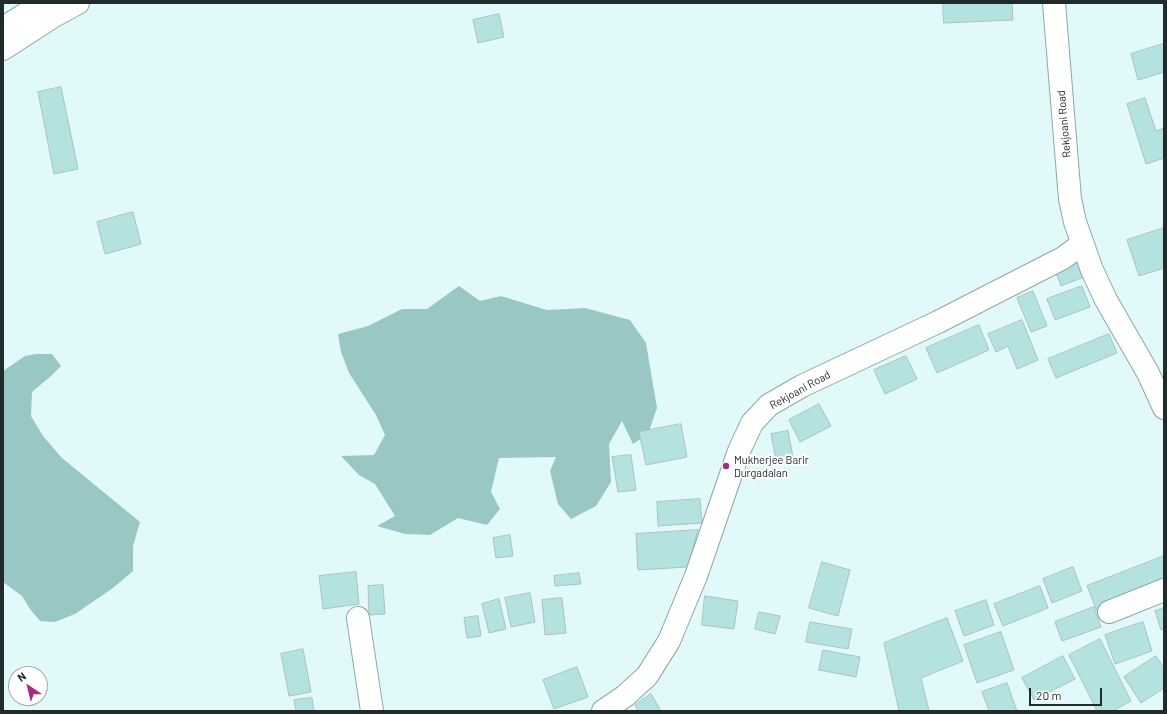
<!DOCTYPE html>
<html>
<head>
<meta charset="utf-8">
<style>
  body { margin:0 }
  #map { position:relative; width:1167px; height:714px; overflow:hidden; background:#e1faf9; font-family:Barlow,sans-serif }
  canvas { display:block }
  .frame { position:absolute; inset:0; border:4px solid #222b2b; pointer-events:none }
  .north { position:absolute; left:8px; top:666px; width:40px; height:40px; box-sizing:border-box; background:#fff; border:1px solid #a7aaaa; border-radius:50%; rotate:325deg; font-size:11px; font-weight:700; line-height:16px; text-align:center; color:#222b2b }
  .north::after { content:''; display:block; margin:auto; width:14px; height:18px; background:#a62c82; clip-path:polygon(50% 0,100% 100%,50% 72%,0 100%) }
  .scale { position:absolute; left:1029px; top:688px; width:73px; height:18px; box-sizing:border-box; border:2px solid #222b2b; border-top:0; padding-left:5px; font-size:12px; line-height:14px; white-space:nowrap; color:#222b2b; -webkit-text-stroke:3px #fff; paint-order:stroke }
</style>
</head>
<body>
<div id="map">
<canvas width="1167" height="714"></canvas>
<div class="frame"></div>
<div class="north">N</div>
<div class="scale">20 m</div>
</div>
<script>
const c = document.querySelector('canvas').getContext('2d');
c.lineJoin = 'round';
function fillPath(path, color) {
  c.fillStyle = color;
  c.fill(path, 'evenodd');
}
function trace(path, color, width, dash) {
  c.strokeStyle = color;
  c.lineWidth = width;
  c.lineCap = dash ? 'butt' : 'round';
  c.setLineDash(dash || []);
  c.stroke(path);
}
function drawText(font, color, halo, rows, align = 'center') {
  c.font = font + ' Barlow,sans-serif';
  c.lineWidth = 4;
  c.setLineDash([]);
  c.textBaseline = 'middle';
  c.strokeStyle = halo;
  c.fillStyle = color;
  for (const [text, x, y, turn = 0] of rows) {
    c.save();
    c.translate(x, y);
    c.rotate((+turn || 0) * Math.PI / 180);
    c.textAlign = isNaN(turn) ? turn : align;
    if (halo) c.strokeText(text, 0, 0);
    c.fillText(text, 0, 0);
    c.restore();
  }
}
const water = new Path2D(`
  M 459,286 L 480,301 L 501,296 L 547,310 L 585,308 L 630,320 L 646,343 L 657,408 L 648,434 L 633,444 L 622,421 L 609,444 L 611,482 L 596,506 L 571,519 L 558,504 L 550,471 L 556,457 L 499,458 L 491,492 L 500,509 L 487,525 L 458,518 L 430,535 L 405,534 L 377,526 L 395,516 L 375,484 L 359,475 L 341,456 L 374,455 L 385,435 L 376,415 L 349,373 L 341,352 L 338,334 L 368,326 L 402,309 L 427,309 Z
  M 36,354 L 52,354 L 61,366 L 51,376 L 32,392 L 31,416 L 43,436 L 62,458 L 140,522 L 133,546 L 133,571 L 113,588 L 75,614 L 55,622 L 40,621 L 30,609 L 22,596 L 3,582 L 3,371 L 25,356 Z`);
const building = new Path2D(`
  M 943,3 L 1012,3 L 1013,20 L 944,23 Z
  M 499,14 L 504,37 L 478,43 L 473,20 Z
  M 1163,44 L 1164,49 L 1164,72 L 1138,80 L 1131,54 Z
  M 61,87 L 78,169 L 54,174 L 38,92 Z
  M 1145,98 L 1156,131 L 1164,128 L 1164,158 L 1146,164 L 1127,104 Z
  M 133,212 L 141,244 L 105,254 L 97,222 Z
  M 1164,228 L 1164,268 L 1139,276 L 1127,240 Z
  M 1078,261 L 1084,277 L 1061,286 L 1055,270 Z
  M 1082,286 L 1090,307 L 1055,320 L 1047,299 Z
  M 1033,291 L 1047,326 L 1031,332 L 1017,298 Z
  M 1022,320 L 1038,360 L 1017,369 L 1008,346 L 996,352 L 988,334 Z
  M 979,325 L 989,350 L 937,373 L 926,348 Z
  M 1109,334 L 1117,353 L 1056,378 L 1048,359 Z
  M 906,356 L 917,379 L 885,394 L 874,370 Z
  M 819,404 L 831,426 L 800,442 L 789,420 Z
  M 681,424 L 687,457 L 646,465 L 639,432 Z
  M 788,431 L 794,462 L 777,465 L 771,434 Z
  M 631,455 L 636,490 L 618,492 L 612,457 Z
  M 700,499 L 702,523 L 658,526 L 657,502 Z
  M 698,530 L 688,567 L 638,570 L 636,534 Z
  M 510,535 L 513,556 L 496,558 L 493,538 Z
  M 1164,556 L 1164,585 L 1097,611 L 1087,586 Z
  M 822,562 L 850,570 L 838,616 L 809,608 Z
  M 1073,567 L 1082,591 L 1052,603 L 1043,579 Z
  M 356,572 L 359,604 L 323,609 L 319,576 Z
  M 579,573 L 581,584 L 555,586 L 554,576 Z
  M 383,585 L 385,614 L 369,615 L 368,586 Z
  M 1040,586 L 1048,608 L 1003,626 L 994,604 Z
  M 530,593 L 535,622 L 511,627 L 505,598 Z
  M 705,596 L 738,601 L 734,629 L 702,625 Z
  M 562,598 L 566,633 L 545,635 L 542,600 Z
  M 499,599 L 506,629 L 489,633 L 482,604 Z
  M 986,600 L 994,625 L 964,636 L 955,611 Z
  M 1094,607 L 1101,627 L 1062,641 L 1055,622 Z
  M 1164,608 L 1164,629 L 1161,630 L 1155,611 Z
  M 759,612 L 780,616 L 775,634 L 755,629 Z
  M 478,616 L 481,636 L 467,638 L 464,618 Z
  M 947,618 L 963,661 L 921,678 L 929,711 L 899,711 L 884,643 Z
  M 810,622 L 852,629 L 848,649 L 806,642 Z
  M 1143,622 L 1152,651 L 1115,664 L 1105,635 Z
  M 1001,632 L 1014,670 L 977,683 L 964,645 Z
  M 1100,639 L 1131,701 L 1113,711 L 1097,711 L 1069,655 Z
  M 303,649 L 311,692 L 289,696 L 281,654 Z
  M 823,650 L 860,657 L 856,677 L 819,670 Z
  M 1063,656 L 1075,679 L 1034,700 L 1022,678 Z
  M 1156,656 L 1164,668 L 1164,688 L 1141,703 L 1124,677 Z
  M 577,667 L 588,697 L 554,709 L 543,680 Z
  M 1007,683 L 1017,711 L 989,711 L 982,692 Z
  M 651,694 L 661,711 L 638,711 L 635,705 Z
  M 312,698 L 314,711 L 296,711 L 294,700 Z`);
const minor = new Path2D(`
  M 1054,3 L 1070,199 L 1075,222 L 1092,270 L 1106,300 L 1148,373 L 1164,408
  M 1109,612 L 1164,590
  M 358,618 L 372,711
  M 603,711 L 625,696 L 647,676 L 669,641 L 696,576 L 739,451 L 752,423 L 769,405 L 802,386 L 938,322 L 1063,258 L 1082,244`);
const major = new Path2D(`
  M 3,28 L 43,3
  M 3,49 L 54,16 L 78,3`);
const markers = [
  [726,466,4,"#a62c82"]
];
const streetNames = [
  ["Rekjoani Road",1064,124,-95],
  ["Rekjoani Road",800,390,-29]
];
const poiNames = [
  ["Mukherjee Barir",734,460],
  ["Durgadalan",734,473]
];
fillPath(water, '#98c7c5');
fillPath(building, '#b3e2e1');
trace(building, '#aac2c1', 1);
trace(minor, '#8fa6a5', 24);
trace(major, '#8fa6a5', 24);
trace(minor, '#fff', 22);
trace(major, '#fff', 22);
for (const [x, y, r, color] of markers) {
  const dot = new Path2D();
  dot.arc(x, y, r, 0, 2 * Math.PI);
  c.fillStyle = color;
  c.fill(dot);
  trace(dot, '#fff', 1.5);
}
drawText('11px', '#222b2b', '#fff', streetNames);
drawText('11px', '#222b2b', '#fff', poiNames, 'left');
</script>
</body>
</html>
